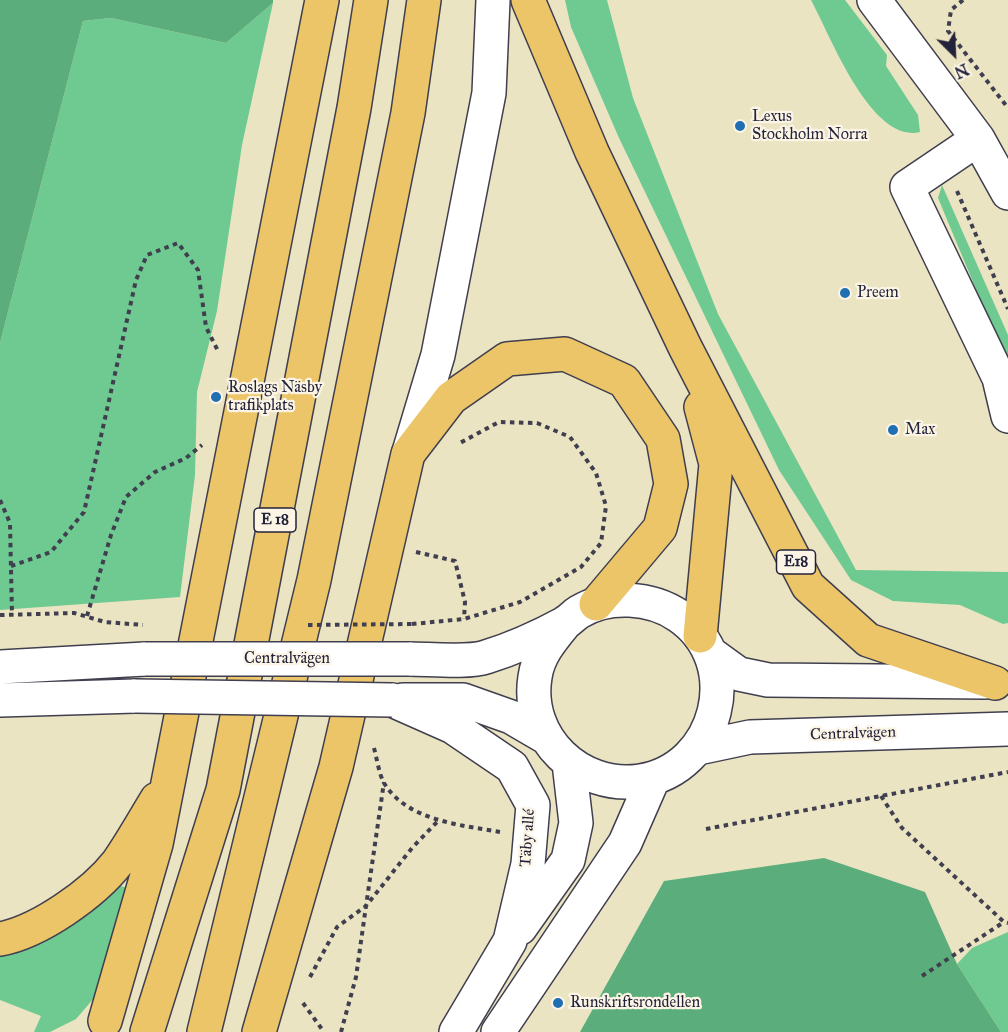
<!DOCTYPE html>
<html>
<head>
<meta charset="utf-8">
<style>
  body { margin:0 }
  #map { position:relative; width:1008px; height:1032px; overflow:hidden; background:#ebe4c2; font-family:"IM FELL Great Primer",serif }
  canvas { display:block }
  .north { position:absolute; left:924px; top:24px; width:60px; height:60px; -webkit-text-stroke:4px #fcf5e5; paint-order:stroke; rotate:156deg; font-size:16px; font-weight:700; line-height:24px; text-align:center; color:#22223b }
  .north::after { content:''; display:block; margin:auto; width:21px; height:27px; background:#22223b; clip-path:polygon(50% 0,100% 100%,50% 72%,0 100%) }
</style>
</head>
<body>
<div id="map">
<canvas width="1008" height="1032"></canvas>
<div class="north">N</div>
</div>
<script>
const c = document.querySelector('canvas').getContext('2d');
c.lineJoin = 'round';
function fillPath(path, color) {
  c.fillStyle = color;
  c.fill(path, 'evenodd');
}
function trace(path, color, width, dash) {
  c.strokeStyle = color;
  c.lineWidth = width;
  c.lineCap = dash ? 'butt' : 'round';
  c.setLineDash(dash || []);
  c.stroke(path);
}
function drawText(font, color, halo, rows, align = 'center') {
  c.font = font + ' "IM FELL Great Primer",serif';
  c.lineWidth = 4.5;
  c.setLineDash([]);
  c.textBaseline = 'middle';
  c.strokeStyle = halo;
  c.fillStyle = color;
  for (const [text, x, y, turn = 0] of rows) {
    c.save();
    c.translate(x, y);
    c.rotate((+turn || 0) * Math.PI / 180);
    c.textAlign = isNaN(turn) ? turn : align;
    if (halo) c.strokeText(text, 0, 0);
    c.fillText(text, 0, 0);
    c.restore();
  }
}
const green = new Path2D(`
  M 565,0 L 607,0 L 633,98 L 718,314 L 856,570 L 1008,572 L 1008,623 L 1003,624 L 960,605 L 893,601 L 851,580 L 779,470 L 619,138 L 571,27 Z
  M 811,0 L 845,0 L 887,55 L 886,66 L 918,115 L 920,132 C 871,144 830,35 811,0 Z
  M 273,3 L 242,145 L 217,311 L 197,392 L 195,475 L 180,597 L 0,610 L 0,343 L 83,21 L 111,18 L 226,43 Z
  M 942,185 L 1008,335 L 1008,366 L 938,198 Z
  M 118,885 L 127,888 L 94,998 L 76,1019 L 50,1032 L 34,1032 L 41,1016 L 0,1000 L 0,953 C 43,945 92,920 118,885 Z
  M 1008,932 L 1008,1032 L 1001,1032 L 957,964 L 972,948 Z`);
const forest = new Path2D(`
  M 0,0 L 273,0 L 273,3 L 226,43 L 111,18 L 83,21 L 0,343 Z
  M 824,858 L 925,892 L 957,964 L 1001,1032 L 580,1032 L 664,881 Z`);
const path = new Path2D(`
  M 963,0 L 951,10 L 948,31 L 1008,108
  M 957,191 L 1008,309
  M 0,500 L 10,523 L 12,615
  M 416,552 L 455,561 L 465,602 L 464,619
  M 11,566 L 51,552 L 84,512 L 136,280 L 147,255 L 178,243 L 198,270 L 206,327 L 219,353
  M 0,615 L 74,613 L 105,622 L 143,625
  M 87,616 L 111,535 L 126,497 L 155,472 L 186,458 L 202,445
  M 412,624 L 464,619 L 520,602 L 581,567 L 601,543 L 606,506 L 596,473 L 570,437 L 537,423 L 499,422 L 458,444
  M 374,748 C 377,759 379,774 384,783 C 407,821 461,825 500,832
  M 881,796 L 902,828 L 1004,922 L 1008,923
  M 706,829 L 1008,772
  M 922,976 L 1004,922
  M 310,977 L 337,927 L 366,906 L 384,782
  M 303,1003 L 324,1032
  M 341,1032 L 356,977 L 366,906 L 412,848 L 438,821`);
const minor = new Path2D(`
  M 874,0 L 978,139 L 1008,193
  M 978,139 L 907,187 L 999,378 L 1008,416
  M 409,452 L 438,355 L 489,93 L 493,0
  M 710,653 L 739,674 L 768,680 L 985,682
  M 409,659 C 428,659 469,663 486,657 C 512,649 541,636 565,623 C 570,620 574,615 579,612 C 609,594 651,597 679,616 C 746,662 719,769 640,781 C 580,790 525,738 535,677 C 538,655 552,639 566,622
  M 0,667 L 145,659
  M 0,700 L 135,696
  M 392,700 L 453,727 L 512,767 L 533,805 L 528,864 L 510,941 L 456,1032
  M 403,700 L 463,700 L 511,717 L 547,738
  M 698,748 L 750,737 L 1008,729
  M 520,928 L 568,860 L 576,823 L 569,763
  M 498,1032 L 625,843 L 653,779`);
const highway = new Path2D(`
  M 528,0 L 592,152 L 685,347 L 808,586 L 868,640 L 995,683
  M 700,636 L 716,464 L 701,407
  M 0,939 C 39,932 94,893 118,862 C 132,842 144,820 157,799
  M 105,1021 L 156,844 L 322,0
  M 147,1032 L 223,790 L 354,108 L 371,0
  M 204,1032 L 314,580 L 408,113 L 424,0
  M 259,1032 L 336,767 L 408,454 L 451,398 L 507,359 L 565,354 L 624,381 L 663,439 L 671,484 L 660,528 L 596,604`);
const pathBridge = new Path2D(`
  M 308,625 L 412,624`);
const minorBridge = new Path2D(`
  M 145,659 L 409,659
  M 135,696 L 392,700`);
const markers = [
  [740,126,6,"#1f6fb2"],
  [845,293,6,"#1f6fb2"],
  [216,397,6,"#1f6fb2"],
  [893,430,6,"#1f6fb2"],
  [558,1003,6,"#1f6fb2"]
];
const shields = [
  [275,520,42],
  [796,562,39]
];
const shieldNames = [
  ["E 18",275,520],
  ["E18",796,562]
];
const poiNames = [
  ["Lexus",752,117],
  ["Stockholm Norra",752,135],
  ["Preem",857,293],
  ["Roslags Näsby",228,388],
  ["trafikplats",228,406],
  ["Max",905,430],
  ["Runskriftsrondellen",570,1003]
];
const streetNames = [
  ["Centralvägen",287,659],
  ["Centralvägen",853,734,-2],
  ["Täby allé",528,838,-86]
];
fillPath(green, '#6fca91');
fillPath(forest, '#5bae7b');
trace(minor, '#403f4f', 36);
trace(highway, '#403f4f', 36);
trace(path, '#403f4f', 4, [4.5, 4.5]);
trace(minor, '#fff', 33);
trace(highway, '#ecc569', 33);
trace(minorBridge, '#403f4f', 36, []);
trace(pathBridge, '#403f4f', 4, [4.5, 4.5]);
trace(minorBridge, '#fff', 33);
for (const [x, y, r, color] of markers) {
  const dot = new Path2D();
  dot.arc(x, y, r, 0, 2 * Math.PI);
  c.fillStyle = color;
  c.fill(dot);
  trace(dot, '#fcf5e5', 2);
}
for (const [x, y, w] of shields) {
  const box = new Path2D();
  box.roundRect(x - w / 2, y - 12, w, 24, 4.5);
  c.fillStyle = '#fcf5e5';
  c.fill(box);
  trace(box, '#22223b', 1.5);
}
drawText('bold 15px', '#22223b', null, shieldNames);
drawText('16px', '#22223b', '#fcf5e5', poiNames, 'left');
drawText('16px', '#22223b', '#fcf5e5', streetNames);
</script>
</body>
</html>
